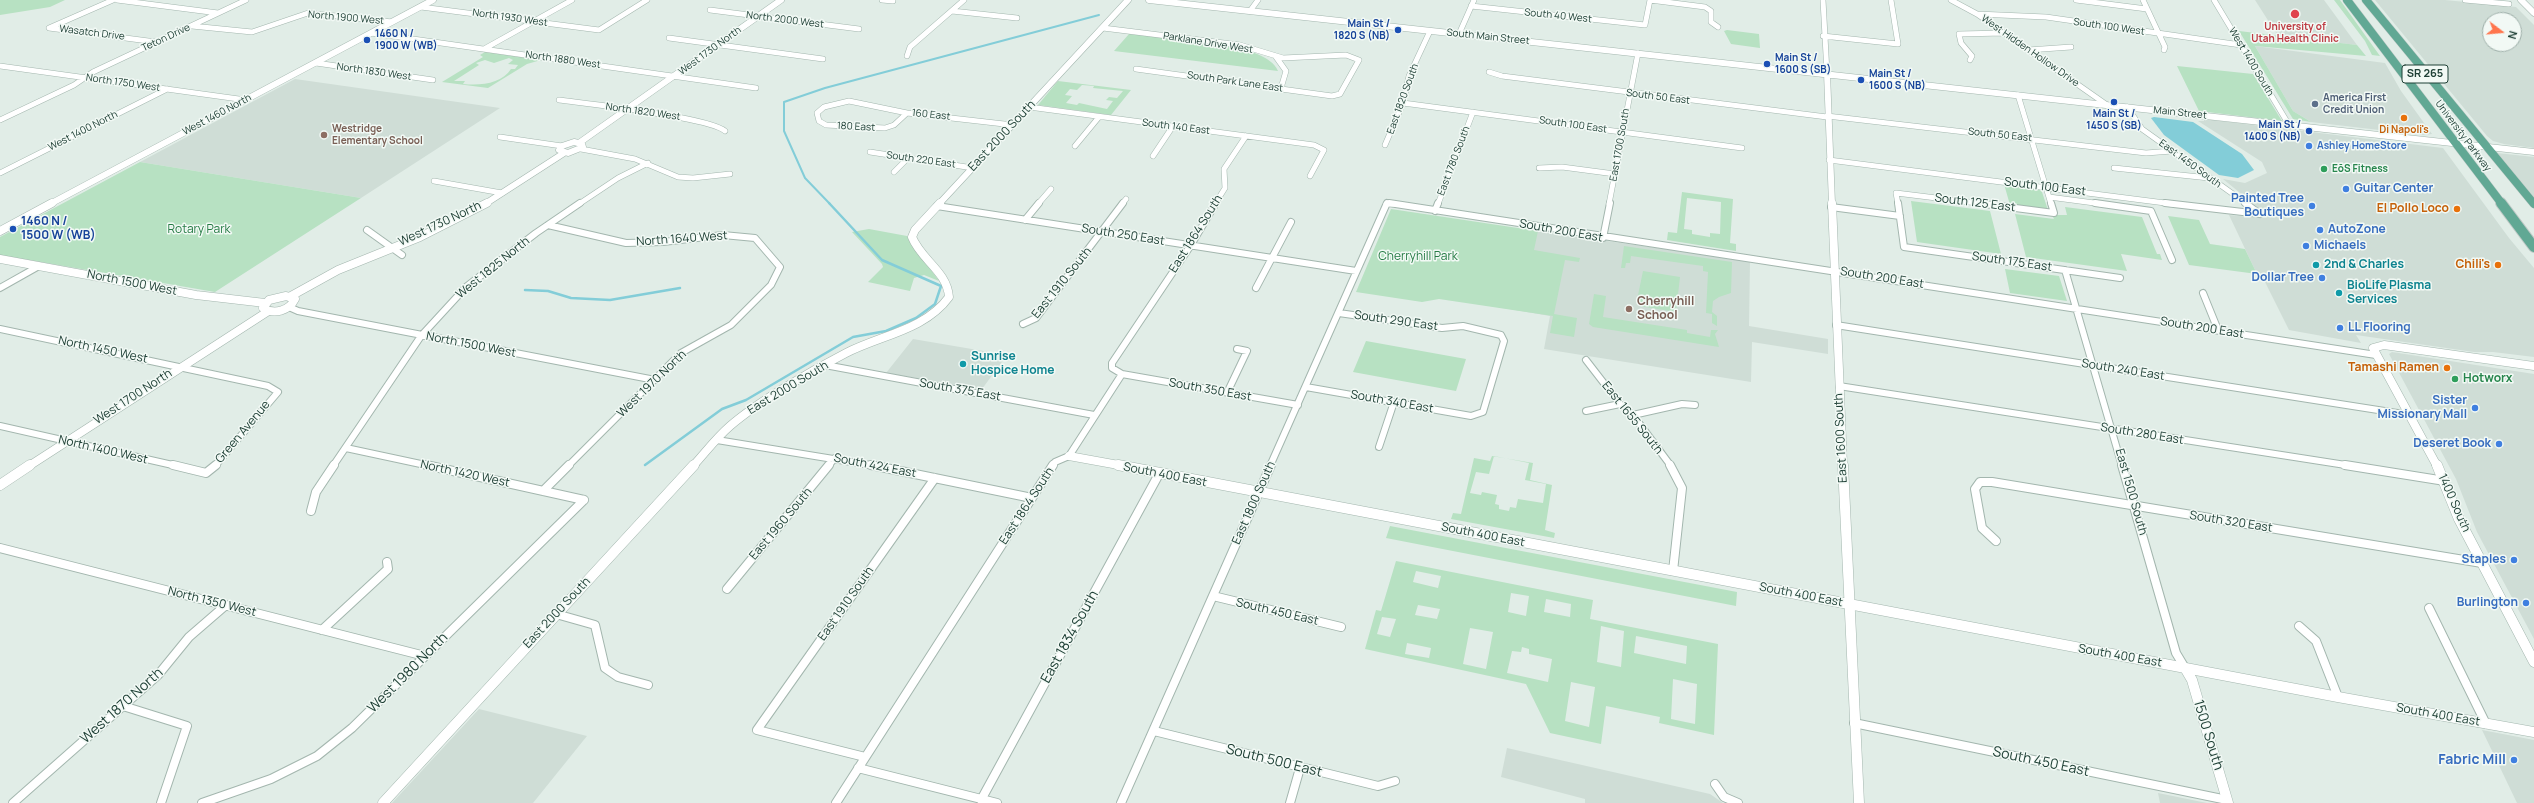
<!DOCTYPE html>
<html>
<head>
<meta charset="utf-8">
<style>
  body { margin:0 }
  #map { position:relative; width:2534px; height:803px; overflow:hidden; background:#e1ede7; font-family:Manrope,sans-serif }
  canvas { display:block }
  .north { position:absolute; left:2482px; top:12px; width:40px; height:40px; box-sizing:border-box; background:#f2f9f5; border:1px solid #9eafa9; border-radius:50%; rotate:106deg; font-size:11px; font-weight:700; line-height:16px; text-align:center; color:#1f4036 }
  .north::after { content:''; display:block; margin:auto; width:14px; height:18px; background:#ff754d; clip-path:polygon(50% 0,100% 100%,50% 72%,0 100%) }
</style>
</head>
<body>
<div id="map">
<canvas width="2534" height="803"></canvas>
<div class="north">N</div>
</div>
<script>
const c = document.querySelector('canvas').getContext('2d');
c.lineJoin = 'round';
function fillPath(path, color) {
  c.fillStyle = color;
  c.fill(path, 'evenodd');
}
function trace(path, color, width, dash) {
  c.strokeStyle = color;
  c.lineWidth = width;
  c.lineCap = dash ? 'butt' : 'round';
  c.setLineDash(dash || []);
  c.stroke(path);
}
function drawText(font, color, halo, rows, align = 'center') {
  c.font = font + ' Manrope,sans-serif';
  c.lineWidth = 3;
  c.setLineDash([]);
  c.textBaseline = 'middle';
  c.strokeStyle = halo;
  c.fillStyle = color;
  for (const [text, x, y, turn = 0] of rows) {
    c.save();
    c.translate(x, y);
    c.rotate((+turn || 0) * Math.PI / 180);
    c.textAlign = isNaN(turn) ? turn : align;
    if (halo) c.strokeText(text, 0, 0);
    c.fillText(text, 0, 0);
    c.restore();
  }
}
const built = new Path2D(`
  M 2255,0 L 2324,0 L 2357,45 L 2278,36 Z
  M 2375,0 L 2445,0 L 2516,7 L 2534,25 L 2534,148 L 2504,144 L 2493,141 L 2487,136 ZM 2490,20 L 2514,20 L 2514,44 L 2490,44 Z
  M 2255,46 L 2385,63 L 2401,91 L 2432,134 L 2422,135 L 2311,122 L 2293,111 Z
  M 295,79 L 500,108 L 361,198 L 140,162 Z
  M 2204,119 L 2443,148 L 2509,238 L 2534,268 L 2534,357 L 2493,352 L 2474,352 L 2356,335 L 2361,343 L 2289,330 L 2261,274 L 2257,274 L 2229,215 L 2261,218 L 2264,215 L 2261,210 L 2223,179 L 2245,183 L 2267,173 L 2262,162 L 2198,121 L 2204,121 Z
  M 2497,153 L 2534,157 L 2534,198 Z
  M 1492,225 L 1750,261 L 1749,326 L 1828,339 L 1828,354 L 1752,342 L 1751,382 L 1544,349 L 1550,316 L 1468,302 Z
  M 913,339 L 1007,355 L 982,389 L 886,373 Z
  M 2392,352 L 2534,374 L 2534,639 L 2477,532 L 2456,479 L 2389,354 Z
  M 479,709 L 587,736 L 533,803 L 392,803 Z
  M 2482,730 L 2534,740 L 2534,803 L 2517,803 Z
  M 1507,748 L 1710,794 L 1723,803 L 1585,803 L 1585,799 L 1501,777 Z
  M 2158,793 L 2207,803 L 2160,803 Z`);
const green = new Path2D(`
  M 0,0 L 65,0 L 50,7 L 0,15 Z
  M 2334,0 L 2340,0 L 2380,56 L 2372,55 L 2365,41 Z
  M 1727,30 L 1759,34 L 1760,48 L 1731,44 L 1724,31 Z
  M 2239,31 L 2357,45 L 2366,56 L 2255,46 L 2293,111 L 2311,122 L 2293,119 Z
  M 1129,34 C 1159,37 1268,41 1278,71 L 1114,51 Z
  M 485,52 L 541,60 L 527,64 L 488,88 L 442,82 L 483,57 L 480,55 ZM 509,58 L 513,60 L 508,64 L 518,65 L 515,69 L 511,69 C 502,83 482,86 463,84 L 465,81 L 454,81 L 479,65 L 476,63 L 485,60 L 494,63 Z
  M 2177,66 L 2253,74 L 2282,121 L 2199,111 Z
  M 1058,81 L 1131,90 L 1111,115 L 1038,105 ZM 1082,85 L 1094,86 L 1093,88 L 1123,91 L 1117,98 L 1109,97 L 1106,100 L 1113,101 L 1107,109 L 1079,103 L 1077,105 L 1066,103 L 1072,96 L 1065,95 L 1070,89 L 1077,90 Z
  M 140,162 L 361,198 L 215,292 L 0,255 L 0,237 Z
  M 2004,184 L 2041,189 L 2048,210 L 2010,205 Z
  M 1682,192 L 1733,199 L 1730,243 L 1736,244 L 1736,251 L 1667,240 L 1668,232 L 1677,233 ZM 1687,198 L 1721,202 L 1720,234 L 1710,233 L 1710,237 L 1692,234 L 1692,230 L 1684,229 Z
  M 1911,201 L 1990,211 L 2001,254 L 1917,242 Z
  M 2065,207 L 2142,217 L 2157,254 L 2160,254 L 2162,260 L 2121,254 L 2127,271 L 2026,257 L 2015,214 L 2054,219 L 2052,215 L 2067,215 Z
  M 1391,209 L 1538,231 L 1534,250 L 1580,258 L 1579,262 L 1565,260 L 1554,314 L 1577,318 L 1574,337 L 1550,333 L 1553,316 L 1439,299 L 1422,302 L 1356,292 Z
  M 2168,216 L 2199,220 L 2210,244 L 2245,249 L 2257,274 L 2189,265 Z
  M 869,229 L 907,236 L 939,281 L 924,275 L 914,278 L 910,291 L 868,282 L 883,267 L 882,264 L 852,232 Z
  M 1624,246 L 1732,262 L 1731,293 L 1719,297 L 1713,301 L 1712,312 L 1717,316 L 1717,326 L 1712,323 L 1712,314 L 1706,313 L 1708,272 L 1703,271 L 1703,266 L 1631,256 L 1630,263 L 1626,263 L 1625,268 L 1621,268 Z
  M 2005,269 L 2059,276 L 2067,301 L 2010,293 Z
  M 1643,271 L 1680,277 L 1676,312 L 1639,306 L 1639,301 L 1637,300 Z
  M 1594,294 L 1606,296 L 1603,317 L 1687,330 L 1687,333 L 1710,337 L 1711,330 L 1718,330 L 1715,334 L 1719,347 L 1593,327 L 1589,324 Z
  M 1366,341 L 1466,359 L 1456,391 L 1353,372 Z
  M 1492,456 L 1533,463 L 1530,480 L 1552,485 L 1545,530 L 1555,533 L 1554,538 L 1451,519 L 1453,513 L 1461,514 L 1474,458 L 1490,461 ZM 1494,456 L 1529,463 L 1525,480 L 1546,484 L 1543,503 L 1518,499 L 1516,508 L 1510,507 L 1509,511 L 1499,509 L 1499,505 L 1495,504 L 1497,495 L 1482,492 L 1481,495 L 1470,493 L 1476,472 L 1489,474 Z
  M 1390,526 L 1737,592 L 1736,606 L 1386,538 Z
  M 1396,561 L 1593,600 L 1590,619 L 1718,644 L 1714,735 L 1659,723 L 1660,717 L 1606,706 L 1601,744 L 1550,733 L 1526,684 L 1365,649 L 1376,610 L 1381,611 ZM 1416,571 L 1441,576 L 1438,588 L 1413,582 ZM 1511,593 L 1529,596 L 1526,616 L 1508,612 ZM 1546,599 L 1571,604 L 1570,617 L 1544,612 ZM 1418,605 L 1440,609 L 1437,619 L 1415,615 ZM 1382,617 L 1396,619 L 1390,637 L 1377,634 ZM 1601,626 L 1624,631 L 1621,667 L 1597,662 ZM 1470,628 L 1493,632 L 1486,669 L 1463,664 ZM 1636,636 L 1687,646 L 1686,664 L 1634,653 ZM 1407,643 L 1431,648 L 1429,658 L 1405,654 ZM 1522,647 L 1529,649 L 1529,654 L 1552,659 L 1548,682 L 1507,673 L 1512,651 L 1521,652 ZM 1673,679 L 1697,684 L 1695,724 L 1671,719 ZM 1571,682 L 1595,687 L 1589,727 L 1565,721 Z`);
const water = new Path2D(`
  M 2154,117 L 2193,122 L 2242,154 L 2254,170 L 2238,178 L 2219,175 L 2164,135 L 2151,118 Z`);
const streamFar1 = new Path2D(`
  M 830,204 L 805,178 L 784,131 L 784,102 L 825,88 L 1099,15`);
const stream = new Path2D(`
  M 525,290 L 548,291 L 571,298 L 610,300 L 680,288
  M 645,465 L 722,409 L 746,400 L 853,337 L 886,331 L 916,318 L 935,304 L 941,286 L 882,260 L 829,203`);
const minorFar2 = new Path2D(`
  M 113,0 L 49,28 L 156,42
  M 117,0 L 218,13
  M 882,0 L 893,1
  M 1650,0 L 1705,7 L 1711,11 L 1711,22 L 1718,27
  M 1823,0 L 1827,73
  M 1951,0 L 1977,14 L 2107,105
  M 2076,0 L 2147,9
  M 2143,0 L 2165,47 L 2164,50
  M 2214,0 L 2289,125
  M 2465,0 L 2509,4
  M 1471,6 L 1645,25 L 1650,0
  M 421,7 L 599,30 L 647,0
  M 710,10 L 859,29
  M 952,11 L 1017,18
  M 1250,11 L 1258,0
  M 1977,14 L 2046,17 L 2241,45
  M 192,26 L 252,32 L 308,13 L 392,22
  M 1103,28 L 1240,45 L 1283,58 L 1346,55 L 1359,60 L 1340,94 L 1332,96 L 1136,69
  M 371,33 L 756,88
  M 1459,34 L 1474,0
  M 1823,36 L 1898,44 L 1891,0
  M 669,38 L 823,59
  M 484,49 L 572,0
  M 2028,50 L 2071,47
  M 907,56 L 910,47 L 964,0
  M 1276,57 L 1286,71 L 1281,88
  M 1970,60 L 1972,56 L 1961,43 L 1959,34 L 2004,33
  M 316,63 L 433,80
  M 0,66 L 246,100
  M 1489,72 L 1502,76 L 1827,117
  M 2018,95 L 2051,204
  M 559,100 C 589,104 708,117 725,131
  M 849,101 L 907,113 L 894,125 L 885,128 L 826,125 L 819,121 L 817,113 L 824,107 Z
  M 1403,103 L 1742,148
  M 1029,107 L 1314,145 L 1324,150 L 1310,176
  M 2127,107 L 2142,129 L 2247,204
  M 907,113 L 1013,125
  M 1827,116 L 2146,153 L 2172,151
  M 0,120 L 74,85 L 93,72 L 246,0
  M 500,137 L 562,146
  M 1385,145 L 1403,103 L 1409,76 L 1430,31
  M 1075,146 L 1099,117
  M 581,149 L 635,159 L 678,177 L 693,178 L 730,174
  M 870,152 L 973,168
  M 1153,156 L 1173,126
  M 1829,160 L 2173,204
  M 1539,168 L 1562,167 L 1615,174
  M 2114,168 L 2209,178
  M 894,172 L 908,158
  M 0,173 L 167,89
  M 434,181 L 502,193
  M 2049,197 L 2102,204
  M 579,204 L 618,178 L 648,163
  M 1038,204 L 1051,189
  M 1122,204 L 1126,199
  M 1215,204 L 1225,188 L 1224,169 L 1246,136
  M 1386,204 L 1395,204
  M 1438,204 L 1473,112
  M 1609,204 L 1638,53
  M 1898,204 L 1896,193 L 1985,204`);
const minorFar1 = new Path2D(`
  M 1216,203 L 1191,245 L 1112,363 L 1112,368 L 1122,374 L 1298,405
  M 1389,203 L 2376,355
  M 1898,203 L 1904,247 L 2120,278
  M 1977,203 L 2054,213 L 2051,203
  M 2095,203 L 2151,211 L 2172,260
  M 2165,203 L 2260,214
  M 2245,203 L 2260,214
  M 937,206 L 1356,271
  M 1831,207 L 1900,216
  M 1435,211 L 1438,203
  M 1025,220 L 1039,203
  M 548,225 L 626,243 L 663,242 L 723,235 L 755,238 L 780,267 L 771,285 L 731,325 L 681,353 L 568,466
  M 367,230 L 402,255
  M 1603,238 L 1610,203
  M 2065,270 L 2122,466
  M 0,288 L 39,266
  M 1256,288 L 1291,222
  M 2203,293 L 2218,330
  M 289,307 L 298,311 L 655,380
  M 1023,324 L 1036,318 L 1123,203
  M 1836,325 L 2410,415
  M 0,329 L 268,386 L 278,392 L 215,466
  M 1586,360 L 1620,404 L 1633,415 L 1671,466
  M 825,365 L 1094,415
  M 1839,386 L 2352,466
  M 1306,387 L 1471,416 L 1483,412 L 1504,341 L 1501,335 L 1463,326 L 1442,328 L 1339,313
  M 1227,393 L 1247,351 L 1237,349
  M 1586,411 L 1620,404
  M 1633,415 L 1682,404 L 1695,405
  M 0,426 L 177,466
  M 717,440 L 876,466
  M 1379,447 L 1394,402
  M 346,448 L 430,466
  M 333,466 L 421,336 L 466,287 L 536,233 L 580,203
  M 828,466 L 835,458
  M 1052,466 L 1055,462 L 1069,456 L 1122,374
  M 1270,466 L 1387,203`);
const minor = new Path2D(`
  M 173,465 L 206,473 L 216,465
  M 426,465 L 584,500
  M 871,465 L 1032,498
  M 1670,465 L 1682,488 L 1673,571
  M 2122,465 L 2176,653 L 2185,668
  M 2345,465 L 2445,481
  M 543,491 L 569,465
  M 311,511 L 316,492 L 334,465
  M 1996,541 L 1982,528 L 1975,489 L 1980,482 L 1992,482 L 2482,563
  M 0,548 L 425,656
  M 727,589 L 829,465
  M 1213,596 L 1341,627
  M 2429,608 L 2486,724
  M 556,614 L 595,625 L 605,668 L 618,677 L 648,685
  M 2299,626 L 2316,641 L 2338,697
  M 322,630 L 388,569 L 387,562
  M 123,706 L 187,726 L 161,803
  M 1854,723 L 2227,800
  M 1154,731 L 1378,786 L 1395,781
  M 865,757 L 757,730 L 935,478
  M 858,768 L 997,803
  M 1715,784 L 1724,797 L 1738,803
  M 981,800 L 1159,474
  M 13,803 L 158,675 L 189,637 L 226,605
  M 202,803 L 271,779 L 317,756 L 352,728 L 584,500
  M 836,803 L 1053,465
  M 1121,803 L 1271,465
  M 1290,803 L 1300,768`);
const tertiaryFar2 = new Path2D(`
  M 1149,0 L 2534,152
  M 2521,0 L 2534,13
  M 1827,73 L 1832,204
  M 574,142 L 582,144 L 583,147 L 568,153 L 559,150 L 562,146 Z
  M 579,143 L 781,0
  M 50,204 L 433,0
  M 485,204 L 564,153
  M 939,204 L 1128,0`);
const tertiaryFar1 = new Path2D(`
  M 1832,203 L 1843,466
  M 0,231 L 52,203
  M 0,259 L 196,295 L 265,303
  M 286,296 L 295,299 C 289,311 274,315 263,308 L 269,300 Z
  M 291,296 L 338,270 L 420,237 L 487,203
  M 1069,456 L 1124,466
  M 29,466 L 267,312
  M 693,466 C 705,453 716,438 730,426 C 759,401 811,371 846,353 C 881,335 925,330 949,297 C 947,271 921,260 912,237 L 915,230 L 940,203
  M 2437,466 L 2373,348 L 2384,345 L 2534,366`);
const tertiary = new Path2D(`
  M 1118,465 L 2338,697 L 2534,732
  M 1843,465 L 1859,803
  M 2437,465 L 2459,519 L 2534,662
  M 0,485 L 30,465
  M 2185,668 L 2192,680 L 2228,803
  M 383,803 L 694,465`);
const primaryFar1 = new Path2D(`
  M 2347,0 L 2502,204
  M 2366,0 L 2534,204`);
const primary = new Path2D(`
  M 2501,203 L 2534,247`);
const markers = [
  [2295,14,5,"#e0444e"],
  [1398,30,4,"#1a4fb4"],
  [367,40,4,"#1a4fb4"],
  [1767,64,4,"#1a4fb4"],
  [1861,80,4,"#1a4fb4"],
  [2114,102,4,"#1a4fb4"],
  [2315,104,4,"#5c6f8a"],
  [2404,118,4,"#e8710a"],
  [2309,131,4,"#1a4fb4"],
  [324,135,4,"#8d6e63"],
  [2309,146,4,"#3f7fe0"],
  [2324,169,4,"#2e9e5b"],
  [2346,189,4,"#3f7fe0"],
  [2312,206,4,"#3f7fe0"],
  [2457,209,4,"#e8710a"],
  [13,229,4,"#1a4fb4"],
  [2320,230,4,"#3f7fe0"],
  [2306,246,4,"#3f7fe0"],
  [2316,265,4,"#0f9aa8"],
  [2498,265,4,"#e8710a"],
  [2322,278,4,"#3f7fe0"],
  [2339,293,4,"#0f9aa8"],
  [1629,309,4,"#8d6e63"],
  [2340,328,4,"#3f7fe0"],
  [963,364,4,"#0f9aa8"],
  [2447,368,4,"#e8710a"],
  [2455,379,4,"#2e9e5b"],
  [2475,408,4,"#3f7fe0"],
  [2499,444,4,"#3f7fe0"],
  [2514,560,4,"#3f7fe0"],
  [2526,603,4,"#3f7fe0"],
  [2514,760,4,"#3f7fe0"]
];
const farStreetnames = [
  ["South 40 West",1558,16,6],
  ["North 1900 West",346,18,5],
  ["North 1930 West",510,18,8],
  ["North 2000 West",785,20,7],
  ["South 100 West",2109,27,8],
  ["Wasatch Drive",92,33,7],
  ["South Main Street",1488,37,6],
  ["Teton Drive",166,38,-25],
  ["Parklane Drive West",1208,43,9],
  ["West 1730 North",710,51,-36],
  ["West Hidden Hollow Drive",2030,51,35],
  ["North 1880 West",563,60,8],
  ["West 1400 South",2251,62,59],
  ["North 1830 West",374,72,8],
  ["South Park Lane East",1235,82,8],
  ["North 1750 West",123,83,8],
  ["South 50 East",1658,97,7],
  ["East 1820 South",1403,99,-70],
  ["North 1820 West",643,112,8],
  ["Main Street",2180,113,6],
  ["West 1460 North",217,115,-28],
  ["160 East",931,115,6],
  ["South 100 East",1573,125,8],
  ["180 East",856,127,3],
  ["South 140 East",1176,127,7],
  ["West 1400 North",83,131,-27],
  ["South 50 East",2000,135,6],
  ["University Parkway",2463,136,53],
  ["East 1700 South",1620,145,-80],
  ["South 220 East",921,160,8],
  ["East 1780 South",1454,161,-69],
  ["East 1450 South",2190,164,36]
];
const farTransitnames = [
  ["Main St /",1390,24,"right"],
  ["1820 S (NB)",1390,36,"right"],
  ["1460 N /",375,34],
  ["1900 W (WB)",375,46],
  ["Main St /",1775,58],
  ["1600 S (SB)",1775,70],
  ["Main St /",1869,74],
  ["1600 S (NB)",1869,86],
  ["Main St /",2114,114,"center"],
  ["1450 S (SB)",2114,126,"center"],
  ["Main St /",2301,125,"right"],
  ["1400 S (NB)",2301,137,"right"]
];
const farHealthnames = [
  ["University of",2295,27],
  ["Utah Health Clinic",2295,39]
];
const farServicenames = [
  ["America First",2323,98],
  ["Credit Union",2323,110]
];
const farEducationnames = [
  ["Westridge",332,129],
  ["Elementary School",332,141]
];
const farFoodnames = [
  ["Di Napoli's",2404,130]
];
const farShopnames = [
  ["Ashley HomeStore",2317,146]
];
const farLeisurenames = [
  ["EōS Fitness",2332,169]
];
const shields = [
  [2425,74,46]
];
const shieldNames = [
  ["SR 265",2425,74]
];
const streetNames = [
  ["East 2000 South",1002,136,-47],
  ["South 100 East",2045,187,7],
  ["South 125 East",1975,203,7],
  ["West 1730 North",440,224,-25],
  ["South 200 East",1561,231,10],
  ["East 1864 South",1196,234,-58],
  ["South 250 East",1123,235,9],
  ["North 1640 West",682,239,-4],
  ["South 175 East",2012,262,8],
  ["West 1825 North",493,268,-39],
  ["South 200 East",1882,278,9],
  ["North 1500 West",132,283,11],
  ["East 1910 South",1062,283,-51],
  ["South 290 East",1396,321,8],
  ["South 200 East",2202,328,9],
  ["North 1500 West",471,345,11],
  ["North 1450 West",103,350,12],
  ["South 240 East",2123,370,9],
  ["West 1970 North",652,384,-44],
  ["East 2000 South",788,388,-31],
  ["South 375 East",960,390,10],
  ["South 350 East",1210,390,10],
  ["West 1700 North",133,397,-33],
  ["South 340 East",1392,402,10],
  ["East 1655 South",1632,418,51],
  ["Green Avenue",243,432,-50],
  ["South 280 East",2142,434,9],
  ["East 1600 South",1841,438,-93],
  ["North 1400 West",103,450,13],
  ["South 424 East",875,466,11],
  ["North 1420 West",465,474,12],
  ["South 400 East",1165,475,11],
  ["East 1500 South",2131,492,74],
  ["East 1800 South",1254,503,-66],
  ["1400 South",2454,503,66],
  ["East 1864 South",1027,506,-57],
  ["South 320 East",2231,522,9],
  ["East 1960 South",781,524,-50],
  ["South 400 East",1483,535,11],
  ["South 400 East",1801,595,11],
  ["North 1350 West",212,602,14],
  ["East 1910 South",846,604,-55],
  ["South 450 East",1277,612,13],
  ["East 2000 South",557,613,-47],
  ["South 400 East",2120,656,10],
  ["South 400 East",2438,715,10]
];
const shopNames = [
  ["Guitar Center",2354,189,"left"],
  ["Painted Tree",2304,199],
  ["Boutiques",2304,213],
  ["AutoZone",2328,230,"left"],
  ["Michaels",2314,246,"left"],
  ["Dollar Tree",2314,278],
  ["LL Flooring",2348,328,"left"],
  ["Sister",2467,401],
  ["Missionary Mall",2467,415],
  ["Deseret Book",2491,444],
  ["Staples",2506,560],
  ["Burlington",2518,603]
];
const foodNames = [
  ["El Pollo Loco",2449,209],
  ["Chili's",2490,265],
  ["Tamashi Ramen",2439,368]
];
const transitNames = [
  ["1460 N /",21,222],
  ["1500 W (WB)",21,236]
];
const parkNames = [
  ["Rotary Park",199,230],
  ["Cherryhill Park",1418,257]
];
const cultureNames = [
  ["2nd & Charles",2324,265],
  ["BioLife Plasma",2347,286],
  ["Services",2347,300],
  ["Sunrise",971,357],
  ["Hospice Home",971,371]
];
const educationNames = [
  ["Cherryhill",1637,302],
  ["School",1637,316]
];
const leisureNames = [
  ["Hotworx",2463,379]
];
const nearStreetnames = [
  ["East 1834 South",1070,637,-61],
  ["West 1980 North",408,673,-45],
  ["West 1870 North",122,706,-42],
  ["1500 South",2208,735,73],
  ["South 500 East",1274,761,14],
  ["South 450 East",2041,762,12]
];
const nearShopnames = [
  ["Fabric Mill",2506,760]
];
fillPath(built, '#cfddd6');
fillPath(green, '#b7e1c2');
fillPath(water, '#83cdd8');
trace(streamFar1, '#83cdd8', 2);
trace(stream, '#83cdd8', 2.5);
trace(minorFar2, '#a3b6ae', 6);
trace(minorFar1, '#a3b6ae', 8);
trace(minor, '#a3b6ae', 10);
trace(tertiaryFar2, '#a3b6ae', 7);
trace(tertiaryFar1, '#a3b6ae', 9);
trace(tertiary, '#a3b6ae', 11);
trace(primaryFar1, '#c0cac7', 9);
trace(primary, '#c0cac7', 12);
trace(minorFar2, '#fff', 5);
trace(minorFar1, '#fff', 6);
trace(minor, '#fff', 8);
trace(tertiaryFar2, '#fff', 6);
trace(tertiaryFar1, '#fff', 8);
trace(tertiary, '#fff', 10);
trace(primaryFar1, '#61a894', 8);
trace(primary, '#61a894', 10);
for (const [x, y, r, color] of markers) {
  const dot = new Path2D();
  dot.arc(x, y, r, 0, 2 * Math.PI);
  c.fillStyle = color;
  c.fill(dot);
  trace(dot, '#f2f9f5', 1.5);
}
drawText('10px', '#1f4036', '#f2f9f5', farStreetnames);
drawText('bold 10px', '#164399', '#f2f9f5', farTransitnames, 'left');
drawText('bold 10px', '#be3a42', '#f2f9f5', farHealthnames);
drawText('bold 10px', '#4e5e75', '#f2f9f5', farServicenames, 'left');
drawText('bold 10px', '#785e54', '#f2f9f5', farEducationnames, 'left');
drawText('bold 10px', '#c56008', '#f2f9f5', farFoodnames);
drawText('bold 10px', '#366cbe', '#f2f9f5', farShopnames, 'left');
drawText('bold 10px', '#27864d', '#f2f9f5', farLeisurenames, 'left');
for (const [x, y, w] of shields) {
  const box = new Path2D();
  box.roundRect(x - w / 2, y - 9, w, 18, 3);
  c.fillStyle = '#f2f9f5';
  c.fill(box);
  trace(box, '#1f4036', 1);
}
drawText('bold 11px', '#1f4036', null, shieldNames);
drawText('12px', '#1f4036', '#f2f9f5', streetNames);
drawText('bold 12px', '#366cbe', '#f2f9f5', shopNames, 'right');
drawText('bold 12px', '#c56008', '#f2f9f5', foodNames, 'right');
drawText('bold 12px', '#164399', '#f2f9f5', transitNames, 'left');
drawText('12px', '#257b44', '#f2f9f5', parkNames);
drawText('bold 12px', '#0d838f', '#f2f9f5', cultureNames, 'left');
drawText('bold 12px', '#785e54', '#f2f9f5', educationNames, 'left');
drawText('bold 12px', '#27864d', '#f2f9f5', leisureNames, 'left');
drawText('14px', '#1f4036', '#f2f9f5', nearStreetnames);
drawText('bold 14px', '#366cbe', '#f2f9f5', nearShopnames, 'right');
</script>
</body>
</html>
